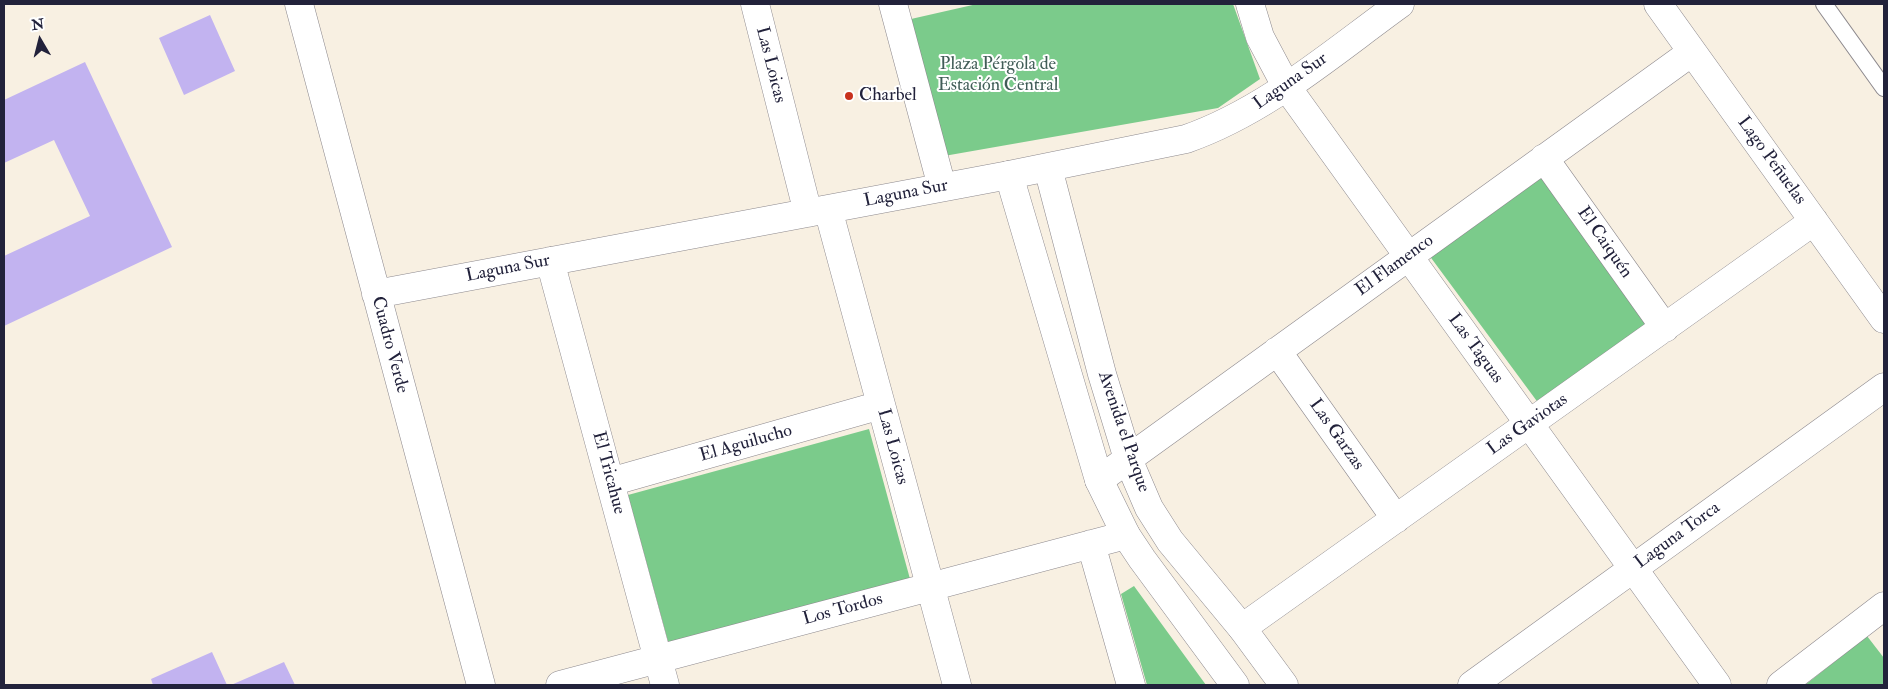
<!DOCTYPE html>
<html>
<head>
<meta charset="utf-8">
<style>
  body { margin:0 }
  #map { position:relative; width:1888px; height:689px; overflow:hidden; background:#f8f0e2; font-family:"IM FELL Double Pica",serif }
  canvas { display:block }
  .frame { position:absolute; inset:0; border:5px solid #22223b; pointer-events:none }
  .north { position:absolute; left:15px; top:15px; width:50px; height:50px; -webkit-text-stroke:4px #fff; paint-order:stroke; rotate:352deg; font-size:14px; font-weight:700; line-height:20px; text-align:center; color:#22223b }
  .north::after { content:''; display:block; margin:auto; width:18px; height:22px; background:#22223b; clip-path:polygon(50% 0,100% 100%,50% 72%,0 100%) }
</style>
</head>
<body>
<div id="map">
<canvas width="1888" height="689"></canvas>
<div class="frame"></div>
<div class="north">N</div>
</div>
<script>
const c = document.querySelector('canvas').getContext('2d');
c.lineJoin = 'round';
function fillPath(path, color) {
  c.fillStyle = color;
  c.fill(path, 'evenodd');
}
function trace(path, color, width, dash) {
  c.strokeStyle = color;
  c.lineWidth = width;
  c.lineCap = dash ? 'butt' : 'round';
  c.setLineDash(dash || []);
  c.stroke(path);
}
function drawText(font, color, halo, rows, align = 'center') {
  c.font = font + ' "IM FELL Double Pica",serif';
  c.lineWidth = 4;
  c.setLineDash([]);
  c.textBaseline = 'middle';
  c.strokeStyle = halo;
  c.fillStyle = color;
  for (const [text, x, y, turn = 0] of rows) {
    c.save();
    c.translate(x, y);
    c.rotate((+turn || 0) * Math.PI / 180);
    c.textAlign = isNaN(turn) ? turn : align;
    if (halo) c.strokeText(text, 0, 0);
    c.fillText(text, 0, 0);
    c.restore();
  }
}
const green = new Path2D(`
  M 977,4 L 1233,4 L 1260,79 L 1218,108 L 944,156 L 911,19 Z
  M 1537,170 L 1650,324 L 1539,404 L 1426,251 Z
  M 869,429 L 910,579 L 669,645 L 628,495 Z
  M 1134,586 L 1206,685 L 1147,685 L 1121,594 Z
  M 1867,636 L 1884,658 L 1884,685 L 1805,685 Z`);
const building = new Path2D(`
  M 210,15 L 235,71 L 184,95 L 159,38 Z
  M 85,62 L 172,247 L 4,326 L 4,256 L 90,216 L 54,140 L 4,163 L 4,100 Z
  M 212,652 L 227,685 L 153,685 L 151,679 Z
  M 284,662 L 295,685 L 231,685 Z`);
const lane = new Path2D(`
  M 1824,4 L 1884,88`);
const street = new Path2D(`
  M 299,4 L 481,685
  M 755,4 L 808,213
  M 893,4 L 942,187
  M 1250,4 L 1260,37 L 1286,86 L 1717,685
  M 1658,4 L 1884,319
  M 1544,158 L 1665,328
  M 828,209 L 957,685
  M 550,261 L 665,685
  M 376,294 L 1009,175
  M 1277,351 L 1396,519
  M 1099,480 L 1692,52
  M 610,482 L 881,405
  M 1091,544 L 1131,685
  M 1242,628 L 1814,221
  M 560,685 L 1126,535
  M 1472,685 L 1884,387
  M 1781,685 L 1884,606`);
const secondary = new Path2D(`
  M 1048,168 L 1102,374 L 1128,459 L 1149,508 L 1170,541 L 1242,628 L 1284,685
  M 1235,685 L 1142,559 L 1126,535 L 1099,480 L 1009,175 L 1186,139 C 1266,111 1332,53 1400,4`);
const markers = [
  [849,96,5,"#c8321e"]
];
const streetNames = [
  ["Las Loicas",770,65,76],
  ["Laguna Sur",1291,82,-35],
  ["Lago Peñuelas",1771,161,54],
  ["Laguna Sur",906,194,-11],
  ["El Caiquén",1604,243,55],
  ["El Flamenco",1395,266,-36],
  ["Laguna Sur",508,269,-11],
  ["Cuadro Verde",389,345,75],
  ["Las Taguas",1475,349,54],
  ["Las Gaviotas",1528,425,-35],
  ["Avenida el Parque",1123,432,71],
  ["Las Garzas",1336,435,55],
  ["El Aguilucho",746,444,-16],
  ["Las Loicas",892,447,75],
  ["El Tricahue",608,473,75],
  ["Laguna Torca",1678,536,-36],
  ["Los Tordos",843,610,-15]
];
const parkNames = [
  ["Plaza Pérgola de",998,65],
  ["Estación Central",998,86]
];
const poiNames = [
  ["Charbel",859,96]
];
fillPath(green, '#7bcb8b');
fillPath(building, '#c2b3f0');
trace(lane, '#8d898e', 18);
trace(street, '#8d898e', 29);
trace(secondary, '#8d898e', 29);
trace(lane, '#fff', 16);
trace(street, '#fff', 28);
trace(secondary, '#fff', 28);
for (const [x, y, r, color] of markers) {
  const dot = new Path2D();
  dot.arc(x, y, r, 0, 2 * Math.PI);
  c.fillStyle = color;
  c.fill(dot);
  trace(dot, '#fff', 2);
}
drawText('18px', '#22223b', '#fff', streetNames);
drawText('18px', '#415d57', '#fff', parkNames);
drawText('18px', '#22223b', '#fff', poiNames, 'left');
</script>
</body>
</html>
